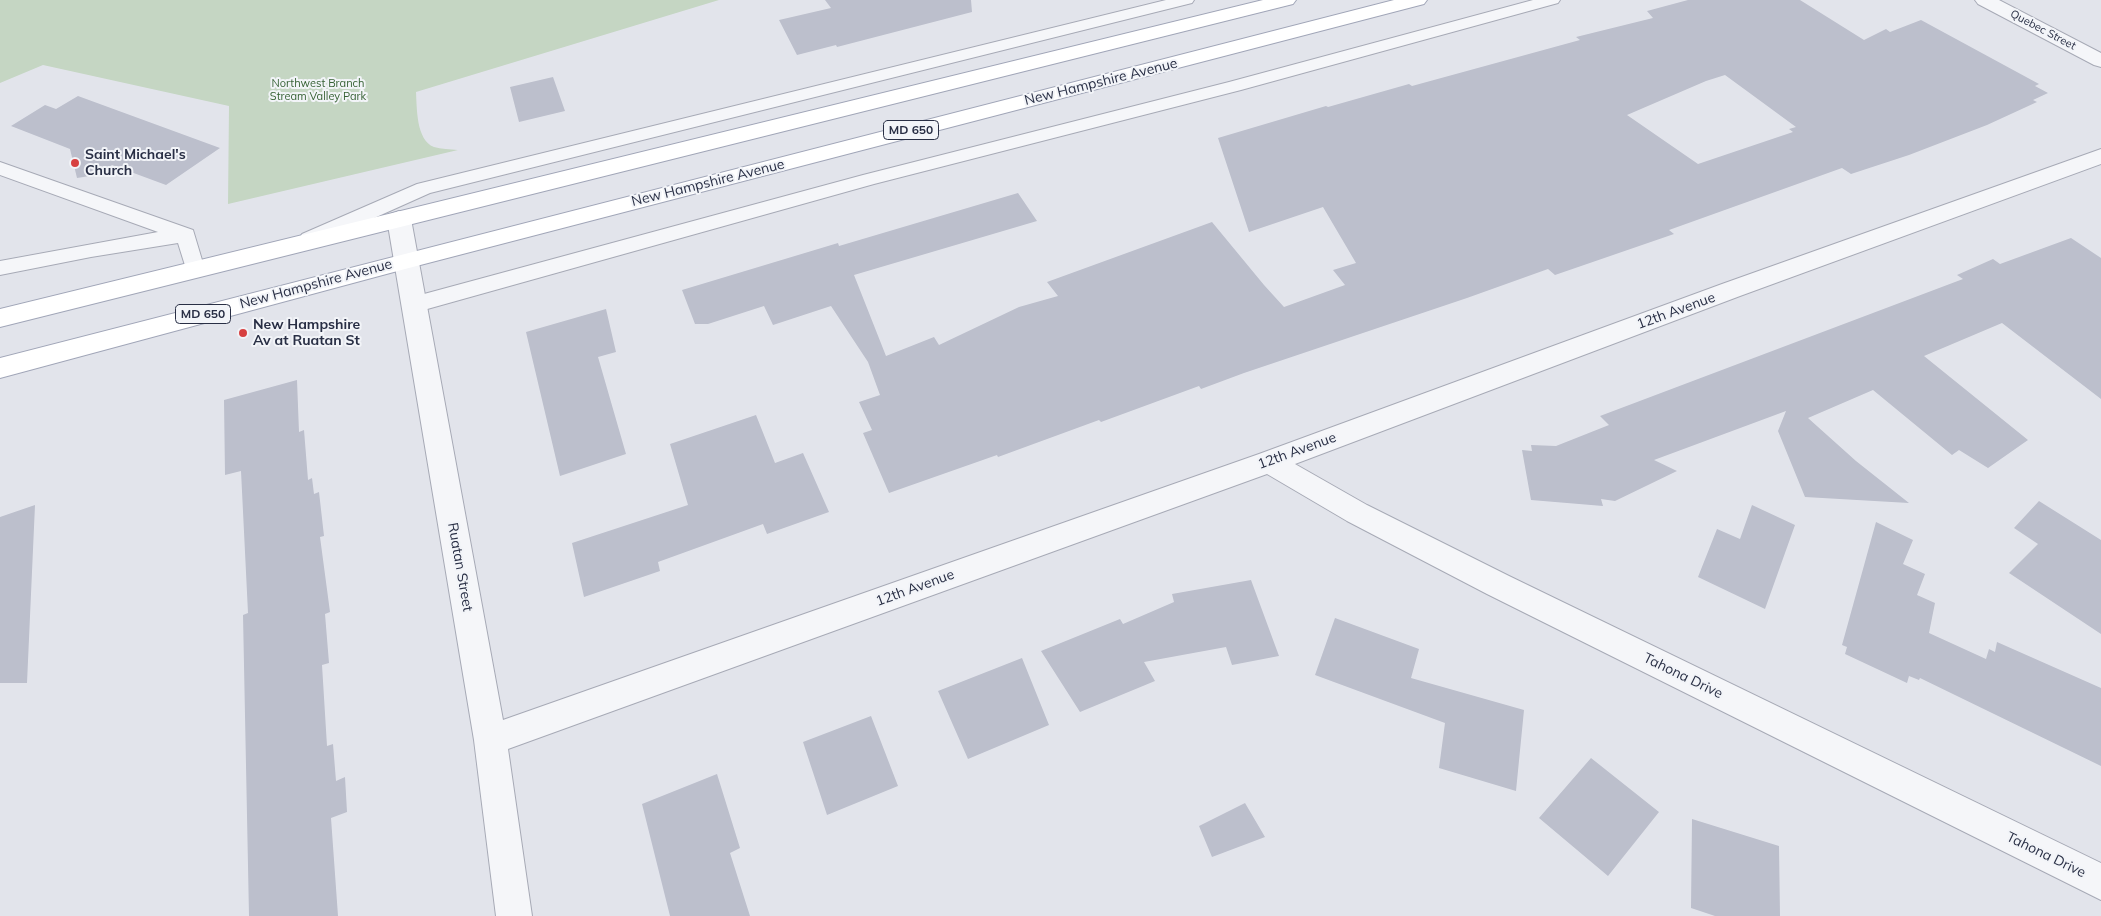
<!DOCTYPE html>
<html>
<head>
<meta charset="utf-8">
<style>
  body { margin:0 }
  canvas { display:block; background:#e2e4eb }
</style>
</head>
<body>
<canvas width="2101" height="916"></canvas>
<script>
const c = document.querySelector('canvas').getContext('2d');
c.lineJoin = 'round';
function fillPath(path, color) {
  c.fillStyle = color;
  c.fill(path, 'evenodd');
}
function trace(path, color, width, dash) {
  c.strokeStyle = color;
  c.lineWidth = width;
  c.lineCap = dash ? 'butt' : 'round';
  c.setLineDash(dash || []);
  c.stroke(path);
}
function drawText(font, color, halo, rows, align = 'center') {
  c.font = font + ' Mulish,sans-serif';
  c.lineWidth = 4;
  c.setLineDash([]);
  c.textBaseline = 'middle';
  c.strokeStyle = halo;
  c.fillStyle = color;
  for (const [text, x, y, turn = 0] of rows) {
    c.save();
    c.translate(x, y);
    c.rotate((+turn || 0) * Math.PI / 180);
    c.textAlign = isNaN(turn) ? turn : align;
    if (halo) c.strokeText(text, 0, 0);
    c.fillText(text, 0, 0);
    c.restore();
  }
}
const green = new Path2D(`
  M 0,0 L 719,0 L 416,92 C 417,108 416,140 434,147 C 441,149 450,149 458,150 L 228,204 L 229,106 L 43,65 L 0,83 Z`);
const building = new Path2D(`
  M 825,0 L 971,0 L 972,12 L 837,47 L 836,45 L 797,55 L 779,20 L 831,8 Z
  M 1688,0 L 1800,0 L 1864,40 L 1886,29 L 1890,32 L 1921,20 L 2039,84 L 2035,86 L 2048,93 L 2033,100 L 2037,102 L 1987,125 L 1909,155 L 1851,174 L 1842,168 L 1669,230 L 1674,234 L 1555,275 L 1548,269 L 1467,298 L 1244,373 L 1201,389 L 1199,386 L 1101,422 L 1099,420 L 998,457 L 997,455 L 889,493 L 863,433 L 872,430 L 859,402 L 880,395 L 868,362 L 831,306 L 773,325 L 764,306 L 708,324 L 695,324 L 682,290 L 838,243 L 839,246 L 1018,193 L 1037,221 L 854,275 L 886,356 L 934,337 L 939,345 L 1019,307 L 1058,296 L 1047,282 L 1212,222 L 1264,285 L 1284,307 L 1345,285 L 1333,270 L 1356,263 L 1323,207 L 1249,232 L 1218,138 L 1326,106 L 1328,107 L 1409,84 L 1412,86 L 1580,40 L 1576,37 L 1653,18 L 1647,11 ZM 1725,75 L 1796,127 L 1789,129 L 1793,132 L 1698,164 L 1627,115 L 1706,81 Z
  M 553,77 L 565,111 L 519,122 L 510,87 Z
  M 78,96 L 220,148 L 166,185 L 112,165 L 96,175 L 77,178 L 70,149 L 11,126 L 45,105 L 56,109 Z
  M 2071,238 L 2101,258 L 2101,399 L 2002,323 L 1924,356 L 2028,440 L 1988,468 L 1959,450 L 1952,455 L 1873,390 L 1808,418 L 1856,461 L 1909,503 L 1805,497 L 1778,431 L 1786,411 L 1654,460 L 1677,471 L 1615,501 L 1601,499 L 1603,506 L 1531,500 L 1522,450 L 1532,451 L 1531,445 L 1556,446 L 1609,425 L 1600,416 L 1963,279 L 1957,275 L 1993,259 L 2000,264 Z
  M 606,309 L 616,352 L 598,357 L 626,454 L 560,476 L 526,332 Z
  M 297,380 L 299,432 L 304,430 L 308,480 L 312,478 L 314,494 L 319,492 L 324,536 L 320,537 L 330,612 L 325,614 L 329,663 L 322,665 L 327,746 L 333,744 L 336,781 L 345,777 L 347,812 L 331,818 L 338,916 L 249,916 L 243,615 L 248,613 L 241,471 L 225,475 L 224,400 Z
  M 756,415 L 775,463 L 803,453 L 829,512 L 767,534 L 763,524 L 658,562 L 660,571 L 584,597 L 572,543 L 688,505 L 670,444 Z
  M 2039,501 L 2101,540 L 2101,634 L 2009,573 L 2038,544 L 2014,528 Z
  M 35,505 L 27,683 L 0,683 L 0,517 Z
  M 1752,505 L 1795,525 L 1765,609 L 1698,577 L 1717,529 L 1740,539 Z
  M 1876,522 L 1913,540 L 1903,564 L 1925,574 L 1917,595 L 1935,603 L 1929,633 L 1986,659 L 1989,649 L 1995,652 L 1997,642 L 2101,688 L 2101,766 L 1920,678 L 1919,680 L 1909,676 L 1907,683 L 1845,654 L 1847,647 L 1842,645 Z
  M 1251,580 L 1279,656 L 1232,665 L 1226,647 L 1144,662 L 1155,681 L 1080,712 L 1041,651 L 1120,619 L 1123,624 L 1174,602 L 1172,594 Z
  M 1335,618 L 1419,649 L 1411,678 L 1524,710 L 1516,791 L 1439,768 L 1445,723 L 1315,675 Z
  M 1022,658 L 1049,725 L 968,759 L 938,691 Z
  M 871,716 L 898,786 L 827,815 L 803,742 Z
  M 1591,758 L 1659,812 L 1608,876 L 1539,818 Z
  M 717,774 L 740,848 L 730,853 L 750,916 L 670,916 L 642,804 Z
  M 1245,803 L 1265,837 L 1212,857 L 1199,826 Z
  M 1692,819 L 1779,846 L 1780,916 L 1715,916 L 1691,908 Z`);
const lane = new Path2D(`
  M 1166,0 L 1194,0 L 1192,3 L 430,193 L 316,244 L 309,246 L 302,244 L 299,239 L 302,234 L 417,184 Z
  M 1533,0 L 1560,0 L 1558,3 L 1241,90 L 874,184 L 413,313 L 405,310 L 402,305 L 405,300 L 413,297 L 863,175 L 1229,82 Z
  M 0,162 L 193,230 L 205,270 L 202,275 L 195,277 L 188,275 L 178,243 L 91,257 L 0,275 L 0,261 L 158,232 L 0,175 Z`);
const street = new Path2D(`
  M 1975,0 L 1999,0 L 2101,53 L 2101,67 L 2094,65 L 1978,4 Z
  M 2101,149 L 2101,164 L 1740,296 L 1295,464 L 1367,505 L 1509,576 L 2101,863 L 2101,900 L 1487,594 L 1347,521 L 1267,474 L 508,749 L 532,916 L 496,916 L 474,740 L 387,219 L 391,214 L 399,211 L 407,214 L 411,219 L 503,720 L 1259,454 L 1722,284 Z`);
const primary = new Path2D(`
  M 1263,0 L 1296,0 L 1293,4 L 0,327 L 0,309 Z
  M 1394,0 L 1427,0 L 1424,4 L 405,269 L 0,378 L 0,358 Z`);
const markers = [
  [75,163,5,"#d74040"],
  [243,333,5,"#d74040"]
];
const farStreetnames = [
  ["Quebec Street",2043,30,28]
];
const farParknames = [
  ["Northwest Branch",318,84],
  ["Stream Valley Park",318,97]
];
const shields = [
  [911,130,55],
  [203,314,55]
];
const shieldNames = [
  ["MD 650",911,130],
  ["MD 650",203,314]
];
const streetNames = [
  ["New Hampshire Avenue",1101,82,-14],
  ["New Hampshire Avenue",708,183,-14],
  ["New Hampshire Avenue",316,284,-15],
  ["12th Avenue",1676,311,-20],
  ["12th Avenue",1297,451,-20],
  ["Ruatan Street",460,567,80],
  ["12th Avenue",915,588,-20],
  ["Tahona Drive",1683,676,26],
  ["Tahona Drive",2046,855,26]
];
const poiNames = [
  ["Saint Michael's",85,155],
  ["Church",85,171],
  ["New Hampshire",253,325],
  ["Av at Ruatan St",253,341]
];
fillPath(green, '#c5d6c3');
fillPath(building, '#bcbfcc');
trace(lane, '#a7aab6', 2);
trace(street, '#a7aab6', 2);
trace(primary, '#a1a6b8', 2);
fillPath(lane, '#f5f6f9');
fillPath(street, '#f5f6f9');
fillPath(primary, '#fff');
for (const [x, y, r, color] of markers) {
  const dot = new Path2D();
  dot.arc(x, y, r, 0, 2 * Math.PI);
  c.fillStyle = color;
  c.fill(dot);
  trace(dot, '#f2f4f8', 2);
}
drawText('11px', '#292f45', '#f2f4f8', farStreetnames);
drawText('11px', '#376235', '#f2f4f8', farParknames);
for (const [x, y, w] of shields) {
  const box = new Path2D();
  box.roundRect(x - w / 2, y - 9.5, w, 19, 4);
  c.fillStyle = '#f2f4f8';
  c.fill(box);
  trace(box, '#292f45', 1);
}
drawText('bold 12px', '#292f45', null, shieldNames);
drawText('14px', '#292f45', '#f2f4f8', streetNames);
drawText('bold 14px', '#292f45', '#f2f4f8', poiNames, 'left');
</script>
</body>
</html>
